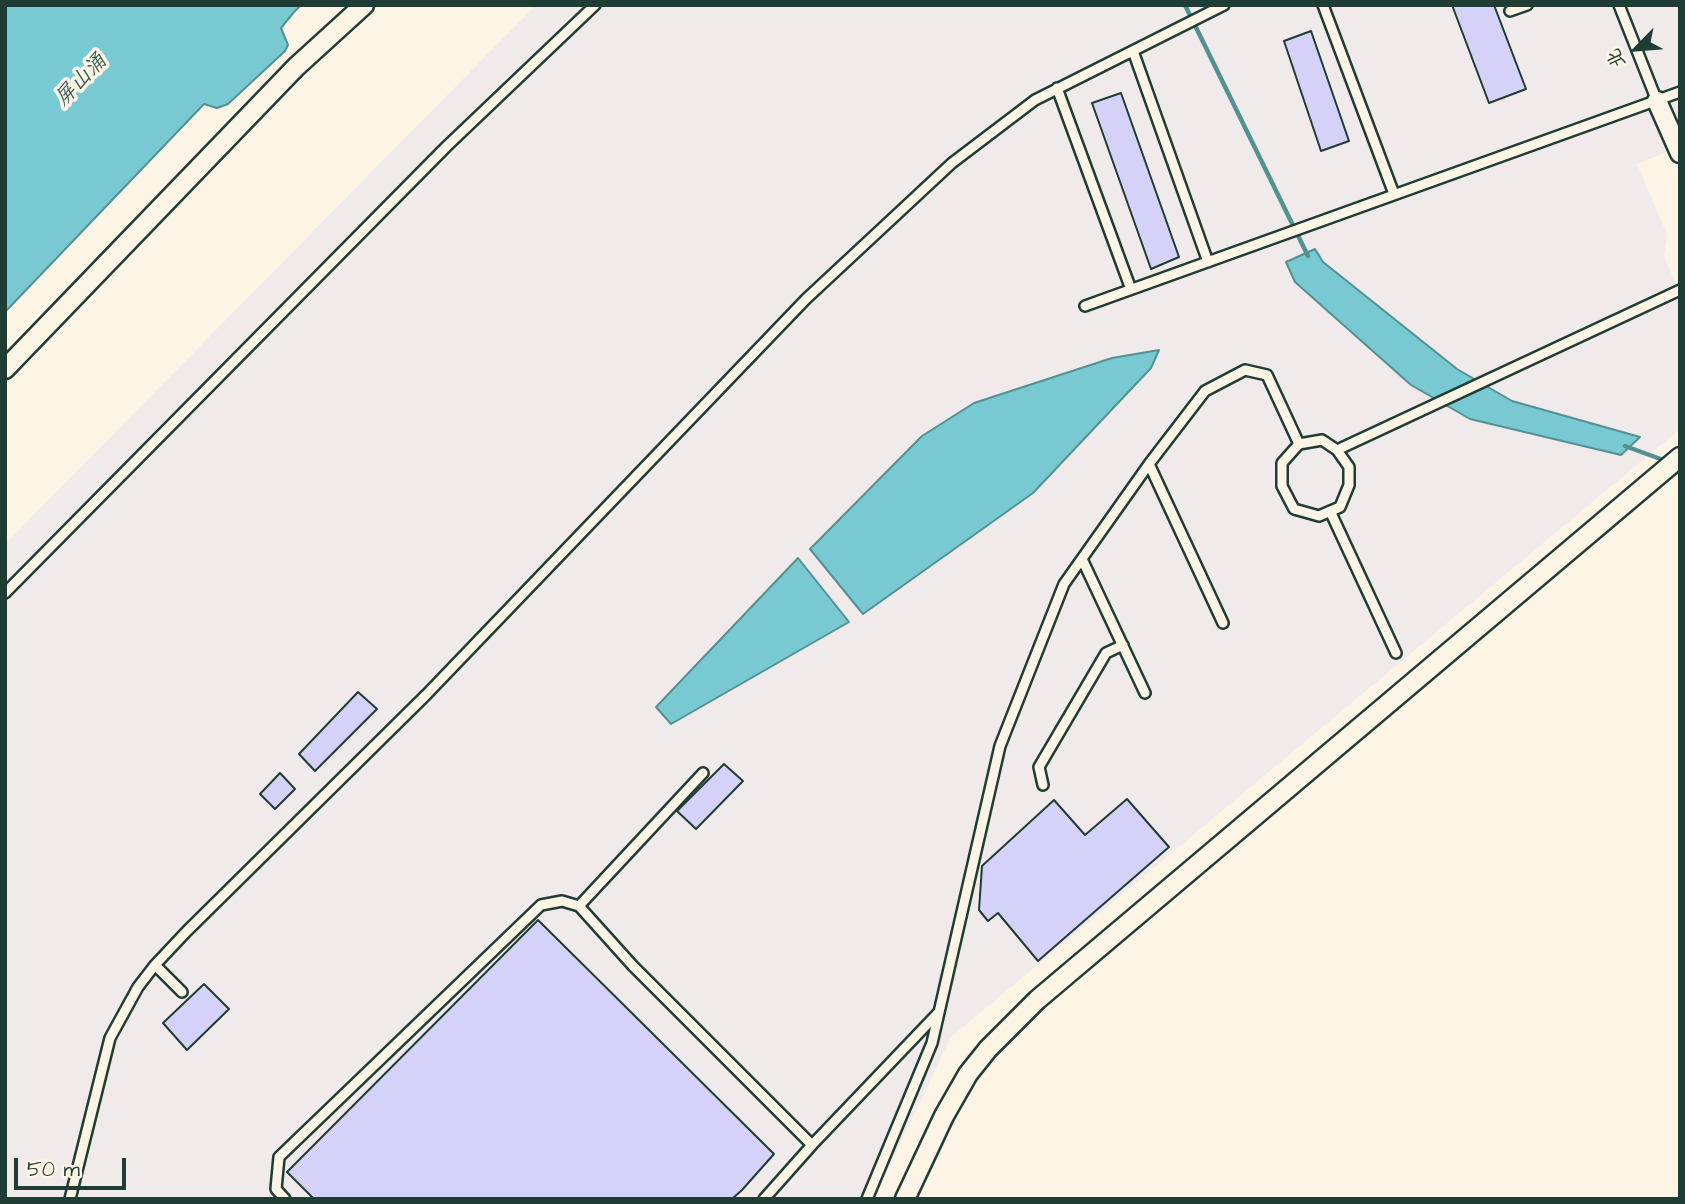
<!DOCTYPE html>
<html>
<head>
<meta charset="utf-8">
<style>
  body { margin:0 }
  #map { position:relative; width:1685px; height:1204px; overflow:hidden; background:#fcf5e5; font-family:"Architects Daughter","LXGW WenKai TC",sans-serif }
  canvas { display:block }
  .frame { position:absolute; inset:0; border:7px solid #1f3d34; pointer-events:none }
  .north { position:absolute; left:1601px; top:14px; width:70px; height:70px; -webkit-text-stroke:5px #fcf5e5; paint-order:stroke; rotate:245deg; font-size:19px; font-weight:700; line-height:28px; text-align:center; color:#1f3d34 }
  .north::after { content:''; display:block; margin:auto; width:24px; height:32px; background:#1f3d34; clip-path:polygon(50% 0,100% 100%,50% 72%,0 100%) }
  .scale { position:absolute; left:14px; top:1158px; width:112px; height:32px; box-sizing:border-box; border:4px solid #1f3d34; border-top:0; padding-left:9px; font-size:21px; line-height:24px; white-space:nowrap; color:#1f3d34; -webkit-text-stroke:5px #fcf5e5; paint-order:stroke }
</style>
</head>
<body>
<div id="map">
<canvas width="1685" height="1204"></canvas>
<div class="frame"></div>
<div class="north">北</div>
<div class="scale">50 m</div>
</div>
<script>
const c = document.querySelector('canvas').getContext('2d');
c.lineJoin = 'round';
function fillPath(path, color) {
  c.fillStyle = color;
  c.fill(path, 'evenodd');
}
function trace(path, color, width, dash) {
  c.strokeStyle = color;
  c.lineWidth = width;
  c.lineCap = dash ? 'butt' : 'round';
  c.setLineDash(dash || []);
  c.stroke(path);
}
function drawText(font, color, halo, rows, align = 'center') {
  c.font = font + ' "Architects Daughter","LXGW WenKai TC",sans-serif';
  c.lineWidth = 7;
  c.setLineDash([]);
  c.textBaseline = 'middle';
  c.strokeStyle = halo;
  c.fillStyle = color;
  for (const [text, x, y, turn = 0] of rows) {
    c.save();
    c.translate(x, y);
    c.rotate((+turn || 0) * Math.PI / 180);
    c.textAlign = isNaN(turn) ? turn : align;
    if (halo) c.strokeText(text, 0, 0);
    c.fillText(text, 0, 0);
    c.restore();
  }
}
const built = new Path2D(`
  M 536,5 L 1680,5 L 1680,147 L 1637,164 L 1667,234 L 1664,256 L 1680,294 L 1680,429 L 951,1037 L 874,1199 L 5,1199 L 5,544 Z`);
const water = new Path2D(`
  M 5,5 L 301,5 L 294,12 L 281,28 L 288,45 L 285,51 L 228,104 L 217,108 L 204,104 L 5,312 Z
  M 1315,249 L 1323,262 L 1457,369 L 1512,401 L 1640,437 L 1621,455 L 1470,419 L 1411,385 L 1295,282 L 1286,262 Z
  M 1159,350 L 1151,368 L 1033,493 L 863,614 L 810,549 L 922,436 L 974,403 L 1112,358 Z
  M 798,558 L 849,622 L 671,724 L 656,707 Z`);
const stream = new Path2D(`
  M 1185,5 L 1308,256
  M 1625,446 L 1666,461`);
const building = new Path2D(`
  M 1452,5 L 1494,5 L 1526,89 L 1489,103 Z
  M 1311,31 L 1349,141 L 1321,151 L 1284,41 Z
  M 1121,93 L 1179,257 L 1151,269 L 1092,103 Z
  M 358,692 L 377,709 L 315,771 L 299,754 Z
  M 724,764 L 743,781 L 696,829 L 677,811 Z
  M 280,773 L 295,789 L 275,809 L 260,794 Z
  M 1127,799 L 1169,847 L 1038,961 L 998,913 L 988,921 L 979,910 L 982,866 L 1054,800 L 1085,835 Z
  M 538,920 L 774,1154 L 742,1190 L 732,1199 L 314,1199 L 287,1172 Z
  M 204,984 L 229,1009 L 187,1050 L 163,1023 Z`);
const service = new Path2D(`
  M 1323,5 L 1394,194
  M 1619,5 L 1657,101
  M 1510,11 L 1527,5
  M 1133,51 L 1208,262
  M 1057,88 L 1129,284
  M 1085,306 L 1680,92
  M 1299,444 L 1282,463 L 1282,486 L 1294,509 L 1319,516 L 1340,507 L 1349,485 L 1349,467 L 1337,450
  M 1149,464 L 1223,623
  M 1330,511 L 1396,653
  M 1082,559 L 1145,693
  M 5,593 L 447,146 L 595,5
  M 1043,785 L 1039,767 L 1106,653 L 1123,645
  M 579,906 L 703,773
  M 155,965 L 182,992
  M 70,1199 L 110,1038 L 138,987 L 155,965 L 187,931 L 426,695 L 806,299 L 952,163 L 1035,100 L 1224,5
  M 285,1199 L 276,1189 L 279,1157 L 541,905 L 562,901 L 579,906 L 633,966 L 812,1145
  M 764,1199 L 812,1145 L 938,1013
  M 867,1199 L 932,1043 L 1000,746 L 1064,584 L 1149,464 L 1205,391 L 1245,370 L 1267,375 L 1299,444 L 1322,440 L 1337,450 L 1680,290`);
const minor = new Path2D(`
  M 1657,101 L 1680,153
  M 5,369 L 296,67 L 364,5
  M 905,1199 L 944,1116 L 968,1074 L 988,1049 L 1037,1000 L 1680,457`);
const waterNames = [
  ["屏山涌",82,81,-46]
];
fillPath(built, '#f0eaeb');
fillPath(water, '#78c9d1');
trace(water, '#549192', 2);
trace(stream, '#549192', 4.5);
fillPath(building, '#d5d2fa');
trace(building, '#1f3d34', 2);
trace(service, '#1f3d34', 14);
trace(minor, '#1f3d34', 23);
trace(service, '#fcf5e5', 9);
trace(minor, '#fcf5e5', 18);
drawText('italic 21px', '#315953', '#fcf5e5', waterNames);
</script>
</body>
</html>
